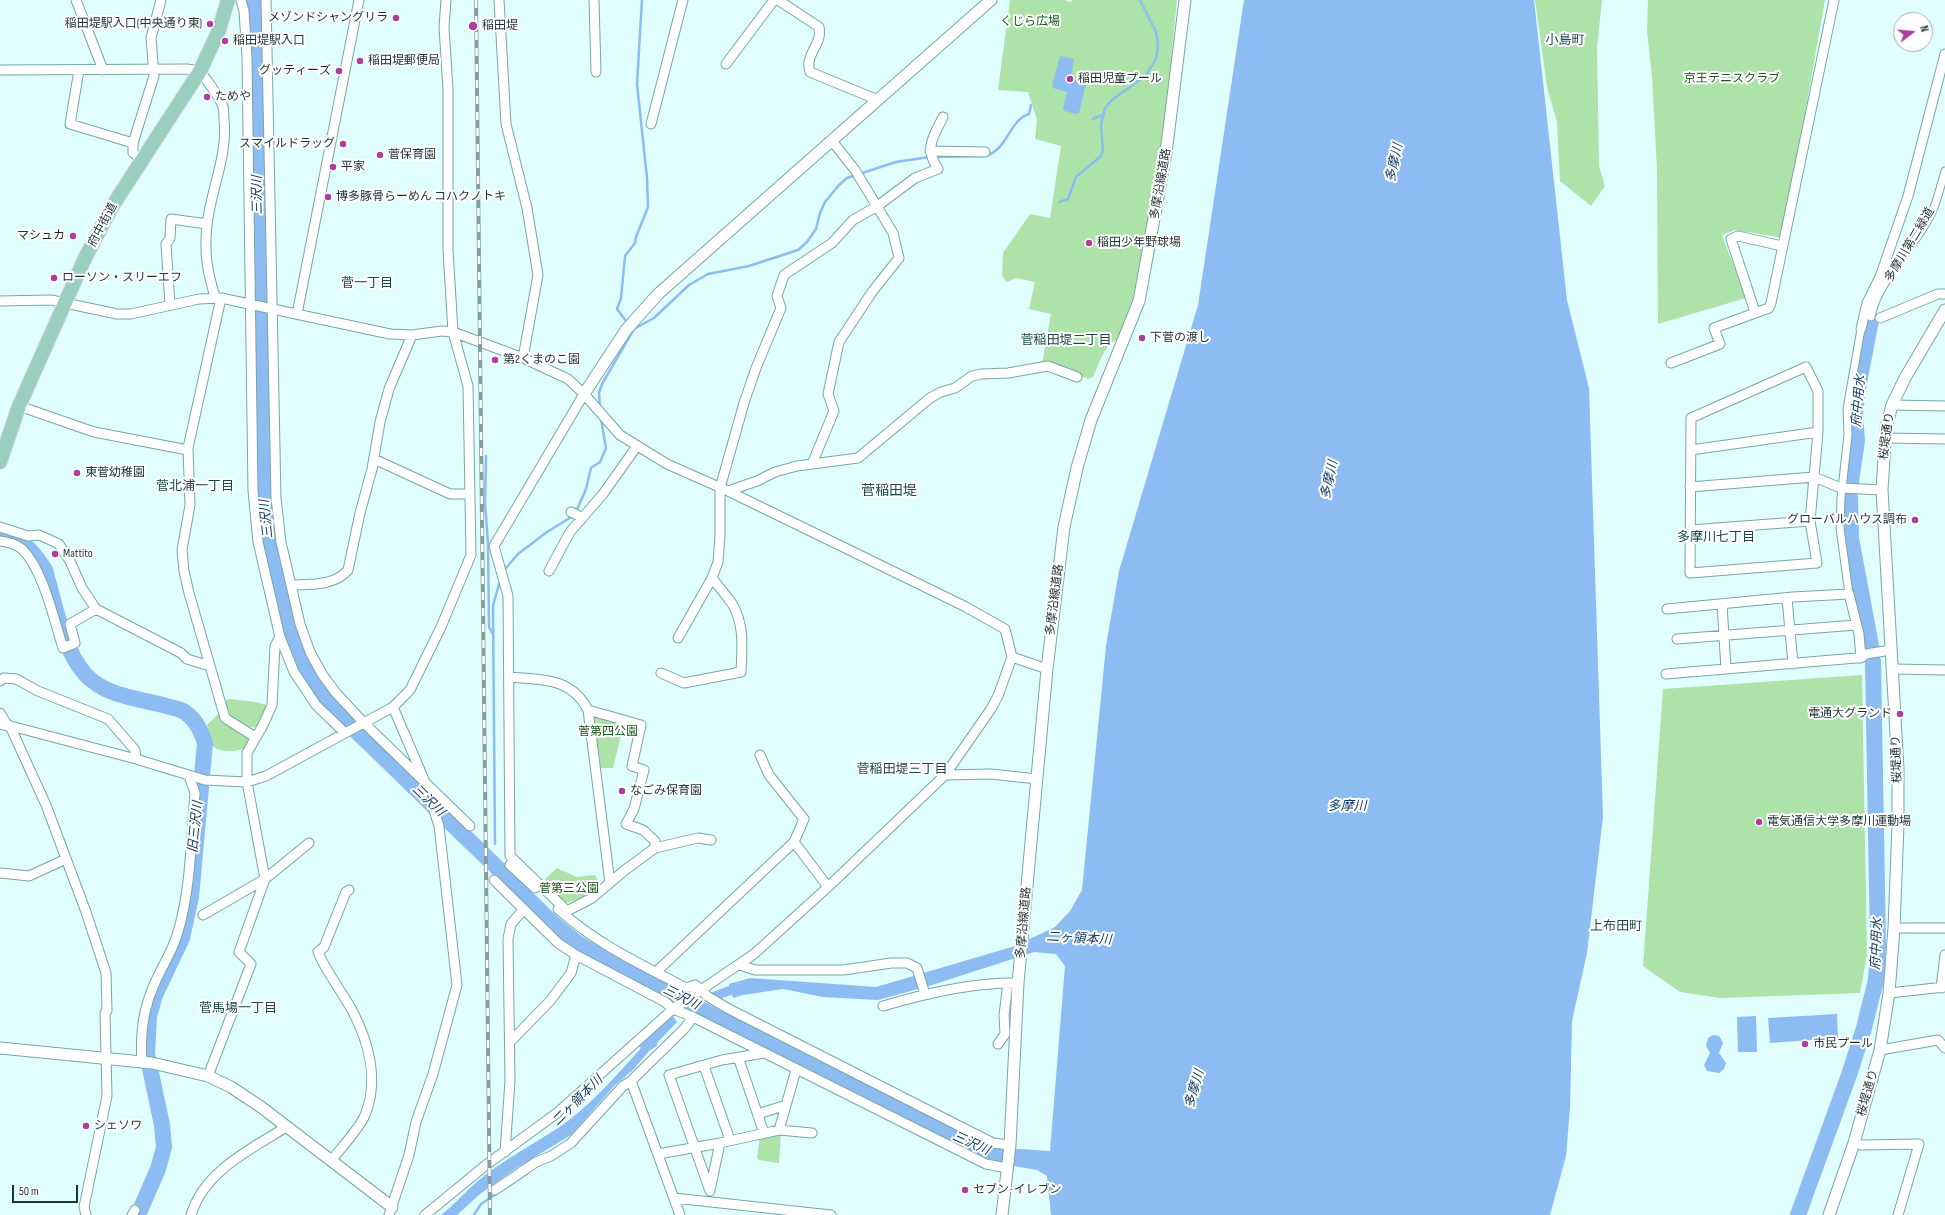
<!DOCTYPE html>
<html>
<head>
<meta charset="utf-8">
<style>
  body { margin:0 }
  #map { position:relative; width:1945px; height:1215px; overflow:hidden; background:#e1fefe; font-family:"Sofia Sans Condensed",sans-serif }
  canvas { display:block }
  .north { position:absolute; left:1893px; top:12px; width:40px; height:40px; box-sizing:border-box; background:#fff; border:1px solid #a5adad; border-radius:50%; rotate:74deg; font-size:11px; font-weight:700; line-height:16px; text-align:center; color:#1e3232 }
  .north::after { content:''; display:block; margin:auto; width:14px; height:18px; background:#ac3e9d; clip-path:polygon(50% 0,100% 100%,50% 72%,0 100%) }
  .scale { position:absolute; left:12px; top:1185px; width:66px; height:18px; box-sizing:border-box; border:2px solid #1e3232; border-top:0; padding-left:5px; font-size:12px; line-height:14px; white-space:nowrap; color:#1e3232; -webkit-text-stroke:3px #fff; paint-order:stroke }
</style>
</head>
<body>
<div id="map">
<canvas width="1945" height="1215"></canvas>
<div class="north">N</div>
<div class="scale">50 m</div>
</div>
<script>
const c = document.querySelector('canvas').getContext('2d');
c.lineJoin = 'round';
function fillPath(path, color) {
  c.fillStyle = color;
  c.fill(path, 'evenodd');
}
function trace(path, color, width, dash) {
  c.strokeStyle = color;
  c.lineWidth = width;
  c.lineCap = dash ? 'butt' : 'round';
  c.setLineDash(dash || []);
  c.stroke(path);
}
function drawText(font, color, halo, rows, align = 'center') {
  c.font = font + ' "Sofia Sans Condensed","Noto Sans JP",sans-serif';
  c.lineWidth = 4;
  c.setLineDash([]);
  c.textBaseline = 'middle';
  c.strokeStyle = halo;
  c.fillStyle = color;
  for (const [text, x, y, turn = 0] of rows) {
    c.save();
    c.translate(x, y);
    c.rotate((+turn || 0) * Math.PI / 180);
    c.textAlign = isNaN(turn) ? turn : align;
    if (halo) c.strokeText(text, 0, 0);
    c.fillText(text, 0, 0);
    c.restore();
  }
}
const green = new Path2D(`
  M 1010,0 L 1064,0 L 1071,2 L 1072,0 L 1177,0 L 1163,142 L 1137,286 L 1120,339 C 1105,342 1099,364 1093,377 L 1088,379 L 1048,364 L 1042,364 L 1051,314 L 1029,309 L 1035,282 L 1016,278 L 1007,282 L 1002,276 L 1003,253 L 1030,214 L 1050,218 L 1061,146 L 1035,139 L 1037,120 L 1028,92 L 998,90 Z
  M 1535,0 L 1602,0 L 1597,48 L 1599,166 L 1605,186 L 1591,206 L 1560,181 L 1557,122 L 1547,87 Z
  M 1648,0 L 1825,0 L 1783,238 L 1735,230 L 1722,235 L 1746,298 L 1658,324 L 1657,170 L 1652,77 L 1647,31 Z
  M 1862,675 L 1867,955 L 1860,993 L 1720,998 L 1680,992 L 1643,966 L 1663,689 Z
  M 231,699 C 244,701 255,701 267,705 L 257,727 C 248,729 233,722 229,713 C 227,709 226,704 225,700 Z
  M 220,712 L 249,737 C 254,755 217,753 213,746 C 210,742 209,731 207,725 Z
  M 593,714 L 624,723 L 613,768 L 601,768 Z
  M 557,868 L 577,877 L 595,875 L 600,884 C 590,894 579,901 564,903 L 546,885 L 545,879 Z
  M 781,1134 L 779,1163 L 759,1160 L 757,1158 L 760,1137 Z`);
const water = new Path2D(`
  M 1244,0 L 1534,0 L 1567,300 L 1589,388 L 1603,817 L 1587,953 L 1572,1021 L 1570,1108 L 1566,1156 L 1550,1215 L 1051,1215 L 1047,1176 L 1037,1170 L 979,1160 L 585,957 L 560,939 L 491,873 L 492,853 L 559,918 L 580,935 L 620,959 L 990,1147 L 1050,1151 L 1065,966 L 1056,954 L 1034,952 L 929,986 L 878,1000 L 823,997 L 783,989 L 743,995 L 733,998 L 729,984 L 750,978 L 876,987 L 1015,946 L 1055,927 L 1070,911 L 1082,890 L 1106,646 L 1119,571 L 1198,305 Z
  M 1060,56 L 1074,59 L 1071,78 L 1085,82 L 1086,84 L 1079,113 L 1076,114 L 1064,111 L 1063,108 L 1067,92 L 1053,88 L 1052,85 Z
  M 1837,1014 L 1838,1038 L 1770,1043 L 1768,1018 Z
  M 673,1016 L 677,1022 L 657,1043 L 657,1046 L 649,1051 L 633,1070 L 614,1086 L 571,1135 L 518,1167 L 480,1194 L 457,1215 L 441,1215 C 455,1204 466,1191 479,1180 C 503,1160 532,1145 558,1128 C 587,1109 618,1074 641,1048 L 638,1046 Z
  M 1756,1016 L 1757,1052 L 1738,1052 L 1737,1017 Z
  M 1713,1035 L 1719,1036 L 1723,1043 L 1719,1053 L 1726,1063 L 1724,1069 L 1719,1073 L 1707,1071 L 1704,1065 L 1710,1053 L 1706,1046 L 1708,1038 Z`);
const stream = new Path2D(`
  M 1093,119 L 1102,115
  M 934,157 L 985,156 C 1008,150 1009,120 1029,114 L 1031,105
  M 1059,202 L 1068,199 L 1076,177 L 1101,156 L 1103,150 L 1101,125 L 1105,108 L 1112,100 L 1146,75 L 1156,59 L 1158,44 L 1156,32 L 1140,0
  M 626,321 L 617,309 L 621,298 L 625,256 L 635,243 L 636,237 L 648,207 L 647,178 L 637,84 L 642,0
  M 600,408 L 599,393 L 602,384 L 634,329 L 654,318 L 689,285 L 708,274 L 749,266 L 798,250 L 807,242 L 816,229 L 820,213 L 825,202 L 839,185 L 847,178 L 896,162 L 929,157
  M 486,456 L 485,503 L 488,544 L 489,627 L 492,633
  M 576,512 L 586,489 L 591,468 L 600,462 L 606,448 L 601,419
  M 506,568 L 518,554 L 547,532 L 573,516
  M 495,844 L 493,606 L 499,584
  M 474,1215 L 481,1204 L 528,1173`);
const canal = new Path2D(`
  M 715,996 L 742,986`);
const river = new Path2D(`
  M 253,0 L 265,518 C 274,567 283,628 306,672 C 322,703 353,727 377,751 C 420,793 463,835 507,877
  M 1851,481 L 1857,441 L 1855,414 L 1858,388 L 1871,320
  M 1850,497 L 1851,538 L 1871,646
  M 0,535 C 25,542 31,548 45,570 C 55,604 62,648 85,674 C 105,696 136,698 163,705 C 169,707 177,708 183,711 C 195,718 201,730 205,743 L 191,897 L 182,938 L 155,995 L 149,1016 L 147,1054 L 162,1125 L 164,1147 L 158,1169 L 138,1215
  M 1798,1215 L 1849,1075 L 1864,1028 L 1876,980 L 1878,946 L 1873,661`);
const pedestrian = new Path2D(`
  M 1871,317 C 1877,281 1918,244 1932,212 C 1938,199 1941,184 1945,171
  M 1849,594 L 1840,528 L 1841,498 L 1848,435 L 1847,409 L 1861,329`);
const minor = new Path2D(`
  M 76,0 L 103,70
  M 241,0 L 244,11 L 247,57 L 253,491 L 258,542 L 280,637 L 294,672 L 316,705 L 345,733
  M 266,0 L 276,498 L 281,542 L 300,624 L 310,652 L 322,674 L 336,693 L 364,723 L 470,826
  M 499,0 L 506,124 L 527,208 L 538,275 L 523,358
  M 594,0 L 596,72
  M 778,0 L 819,27 C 823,45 804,54 810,72 L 878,100
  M 726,64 L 774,0
  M 0,70 L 187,69 L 200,71 C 207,81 217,93 222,104 C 224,108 224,115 224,119 C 228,156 211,189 207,225 C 204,254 207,270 215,297
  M 79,70 L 70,124 L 133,143
  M 651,124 L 683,0
  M 930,151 L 985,152
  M 142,160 L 133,153 L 133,143 L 154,76 L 151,38 L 161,0
  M 221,298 L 188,448 L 190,505 L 182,550 L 184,571 L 189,593 L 225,718 L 255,737
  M 0,301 L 51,300 L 117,314 L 131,314 L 199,299 L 221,298 L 390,334 L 412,335 L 442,331 L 453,332 L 523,358 L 568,379 L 584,394 L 620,435 L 667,464 L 728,491 L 839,545 L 964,606 L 1005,629 L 1012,657 L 998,696 L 991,709 L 945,775
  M 170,305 L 166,244 L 170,238 L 171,219 L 207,224
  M 1755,312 L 1731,239 L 1738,236 L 1782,246
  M 297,314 L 359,0
  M 1880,318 L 1938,294 L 1945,294
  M 1861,329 L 1867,303 L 1880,277 L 1908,196 L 1945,54
  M 1671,363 L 1720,344 L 1714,328 L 1769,308 L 1771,303 L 1834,0
  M 1806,367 L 1818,391 L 1818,432 L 1810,521 L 1817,563 L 1690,573 L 1691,418 Z
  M 584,394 L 494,546 L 508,596 L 510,856 L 567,911 L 592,898 L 625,870 L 655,848 L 698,838 L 711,840
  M 1892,405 L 1945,406
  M 19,406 L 94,432 L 188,450
  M 1885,438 L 1945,439
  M 1691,450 L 1818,432
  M 374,459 L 450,494 L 470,494
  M 812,464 L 834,411 L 828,394 L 839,342 L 872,292 L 899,258 L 893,233 L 855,170 L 832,141
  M 1690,487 L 1814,477 L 1841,488 L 1882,490
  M 728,491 L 757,481 L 775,472 L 797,466 L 858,458 L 930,398 L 941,392 L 955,388 L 972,376 L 981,374 L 1008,373 L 1048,366 L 1077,377
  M 571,512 L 581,517
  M 0,527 L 28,536 L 39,535 L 59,544 L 70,561 L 82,588 L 96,609 L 181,653 L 187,659 L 210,666
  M 1690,530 L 1810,521
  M 0,541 C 8,542 16,544 22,549 C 43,569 54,620 63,648 L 75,643 L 70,624 L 96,609
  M 549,571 L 570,532 L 603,494 L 637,446
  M 291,585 C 310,584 335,586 348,570 L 360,513 L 372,469 L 380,422 L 389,389 L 412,335
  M 1787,598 L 1793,664
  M 1722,604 L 1726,669
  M 1667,609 L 1793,597 L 1849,594 L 1859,634 L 1861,658
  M 678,638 L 712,578 L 718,562 L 720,535 L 720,488 L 744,403 L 756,368 L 781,308 L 777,296 L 784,275 L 832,243 L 853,220 L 876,207 L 915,178 L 938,169 C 924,147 933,138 943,117
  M 1677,639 L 1856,625
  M 1012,657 L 1047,669
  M 1893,669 L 1945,670
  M 661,673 L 684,683 L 741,672 C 742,649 745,623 731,602 C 725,594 718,586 712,578
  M 1666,674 L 1856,658 L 1861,658 L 1866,654 L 1891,650
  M 509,677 C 542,680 571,677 588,710 L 610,883
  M 0,681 L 4,678 L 16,679 L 38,691 L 108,719 L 135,750 L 136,759
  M 588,710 L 641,725 L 632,766 L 644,770 L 634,809 L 626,824 L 643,830 L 655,841 L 655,848
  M 0,713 L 7,725 L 136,759 L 205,780 L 247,782 L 266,776 L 393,707 L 410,690 L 441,627 L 471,555 L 468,386 L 453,332 L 448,250 L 448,90 L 444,27 L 446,0
  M 10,726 L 46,805 L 86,912 L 106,973 L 107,1011 L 105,1013 L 107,1096 L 84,1207 L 86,1215
  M 794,842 L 828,887
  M 510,865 L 535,888
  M 0,873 L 29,876 L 66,859
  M 494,880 L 558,943 L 576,955 L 665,1002 L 673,1009 L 693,1017 L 986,1164 L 1007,1168
  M 558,909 C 595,943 642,965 686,988 L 695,985 L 701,989 L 707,996 L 727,1008 L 973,1133 L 993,1143 L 1010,1145
  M 203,915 L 265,879 L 309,843
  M 1894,928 L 1945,928
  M 740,965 L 755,970 L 844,970 L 891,963 L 907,963 L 917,968 L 925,994
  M 656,972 L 794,842 L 804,819 L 769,775 L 760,755
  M 1941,988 L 1945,955
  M 1889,993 L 1945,987
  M 883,1006 C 923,994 975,982 1018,983
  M 510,1042 L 550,1001 L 571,973 L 576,955
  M 998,1044 L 1005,1034 L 1004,1015 L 1008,983
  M 1880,1050 L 1938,1040 L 1945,1048
  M 738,1057 L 764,1133
  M 142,1062 C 140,1035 143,1009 154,985 C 161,968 172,952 177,935 C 191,892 191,837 195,793 L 189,776
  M 704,1066 L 730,1140
  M 208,1076 L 251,964 L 239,952 L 265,879 L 247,782 L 247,753 L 263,725 L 272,705 L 275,646 L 280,637
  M 631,1081 L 680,1215
  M 758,1114 L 786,1105
  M 779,1130 L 796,1070
  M 1854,1143 L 1861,1145 L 1919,1144 L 1898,1215
  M 505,1152 L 510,1081 L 508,939 L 511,924 L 523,910
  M 658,1154 L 720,1143 L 779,1130 L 812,1133
  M 331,1161 C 340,1149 360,1128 365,1115 C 379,1081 369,1043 353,1012 C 342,991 327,974 318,952 L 324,947 L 346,892 L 349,890
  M 495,1190 L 536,1162 L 551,1156 L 571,1143 L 623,1086 L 631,1081 L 685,1028 L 693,1017
  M 710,1190 L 720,1143
  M 710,1191 L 669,1075 L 722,1060 L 764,1053
  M 674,1198 L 831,1215
  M 132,1215 L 135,1210
  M 191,1215 C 204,1171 250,1150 286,1127
  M 389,1215 L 409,1155 L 416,1122 L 433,1074 L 457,985 L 439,826 L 425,782 L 393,707
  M 425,1215 L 486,1165 L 557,1113 L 673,1009 L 754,954 L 828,887 L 945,775 L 991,774 L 1037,779`);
const tertiary = new Path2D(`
  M 584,394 L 626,330 L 658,294 L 991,0
  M 0,723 L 7,725
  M 0,1048 L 152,1063 L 208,1076 L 231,1087 L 261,1107 L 392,1207
  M 1002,1215 L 1010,1145 L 1018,983 L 1047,669 L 1064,527 L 1077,468 L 1091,420 L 1139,301 L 1166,153 L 1185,0
  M 1829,1215 L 1854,1143 L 1880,1050 L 1889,993 L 1894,928 L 1898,825 L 1898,769 L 1882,490 L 1886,428 L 1892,405 L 1905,378 L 1945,310`);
const primary = new Path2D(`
  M 0,462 L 19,406 L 85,258 L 113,205 L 200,71 L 219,30 L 228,0`);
const rail = new Path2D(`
  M 476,0 L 490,1215`);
const markers = [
  [396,18,4,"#ac3e9d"],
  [210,24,4,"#ac3e9d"],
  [473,26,5,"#ac3e9d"],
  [225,41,4,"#ac3e9d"],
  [360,61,4,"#ac3e9d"],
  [339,71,4,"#ac3e9d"],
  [1070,79,4,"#ac3e9d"],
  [207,97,4,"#ac3e9d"],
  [343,144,4,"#ac3e9d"],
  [380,155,4,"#ac3e9d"],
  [333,167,4,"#ac3e9d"],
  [328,197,4,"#ac3e9d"],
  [73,236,4,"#ac3e9d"],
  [1089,243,4,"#ac3e9d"],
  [54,278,4,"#ac3e9d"],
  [1142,338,4,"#ac3e9d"],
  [495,360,4,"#ac3e9d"],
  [77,473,4,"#ac3e9d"],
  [1915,520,4,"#ac3e9d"],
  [55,554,4,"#ac3e9d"],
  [1900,714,4,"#ac3e9d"],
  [622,791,4,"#ac3e9d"],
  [1759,822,4,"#ac3e9d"],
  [1805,1044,4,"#ac3e9d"],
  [86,1126,4,"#ac3e9d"],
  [965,1190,4,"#ac3e9d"]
];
const poiNames = [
  ["メゾンドシャングリラ",388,18,"right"],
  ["稲田堤駅入口(中央通り東)",202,24,"right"],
  ["稲田堤",482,26],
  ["稲田堤駅入口",233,41],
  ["稲田堤郵便局",368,61],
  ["グッティーズ",331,71,"right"],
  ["稲田児童プール",1078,79],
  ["ためや",215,97],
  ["スマイルドラッグ",335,144,"right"],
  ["菅保育園",388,155],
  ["平家",341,167],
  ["博多豚骨らーめん コハクノトキ",336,197],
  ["マシュカ",65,236,"right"],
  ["稲田少年野球場",1097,243],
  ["ローソン・スリーエフ",62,278],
  ["下菅の渡し",1150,338],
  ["第2くまのこ園",503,360],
  ["東菅幼稚園",85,473],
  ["グローバルハウス調布",1907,520,"right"],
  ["Mattito",63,554],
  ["電通大グランド",1892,714,"right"],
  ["なごみ保育園",630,791],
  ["電気通信大学多摩川運動場",1767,822],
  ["市民プール",1813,1044],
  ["シェソワ",94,1126],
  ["セブン-イレブン",973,1190]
];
const parkNames = [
  ["くじら広場",1030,22],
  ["京王テニスクラブ",1732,79],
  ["菅第四公園",608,732],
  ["菅第三公園",569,889]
];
const streetNames = [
  ["多摩沿線道路",1161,184,-80],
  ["府中街道",103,225,-62],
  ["多摩川第二緑道",1910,245,-59],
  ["桜堤通り",1887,436,-82],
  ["多摩沿線道路",1055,600,-83],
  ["桜堤通り",1897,759,-92],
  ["多摩沿線道路",1024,923,-85],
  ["桜堤通り",1868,1093,-74]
];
const neighbourhoodNames = [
  ["小島町",1565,41],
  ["菅一丁目",367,284],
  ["菅稲田堤二丁目",1066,341],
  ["菅北浦一丁目",195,487],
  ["多摩川七丁目",1716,538],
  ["菅稲田堤三丁目",902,770],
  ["上布田町",1616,927],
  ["菅馬場一丁目",238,1009]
];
const waterNames = [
  ["多摩川",1395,163,-78],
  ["三沢川",258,195,-91],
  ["府中用水",1859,401,-85],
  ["多摩川",1330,480,-78],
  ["三沢川",267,519,-96],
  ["三沢川",428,801,44],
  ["多摩川",1347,807],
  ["旧三沢川",196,827,-84],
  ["二ヶ領本川",1079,939,3],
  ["府中用水",1877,944,-88],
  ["三沢川",681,998,27],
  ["多摩川",1195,1089,-74],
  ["二ヶ領本川",578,1101,-45],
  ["三沢川",971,1144,24]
];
const quarterNames = [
  ["菅稲田堤",889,491]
];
fillPath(green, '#ade2a9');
fillPath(water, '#8cbcf2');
trace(stream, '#8cbcf2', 2.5);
trace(canal, '#8cbcf2', 9);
trace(river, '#8cbcf2', 16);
trace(pedestrian, '#77a6a7', 9);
trace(minor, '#77a6a7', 11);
trace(tertiary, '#77a6a7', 13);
trace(primary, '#e0e2e2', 16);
trace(pedestrian, '#fff', 7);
trace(minor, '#fff', 9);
trace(tertiary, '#fff', 11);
trace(primary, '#9acebe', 14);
trace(rail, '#849d9d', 4);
trace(rail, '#fff', 2.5, [8]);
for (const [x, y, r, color] of markers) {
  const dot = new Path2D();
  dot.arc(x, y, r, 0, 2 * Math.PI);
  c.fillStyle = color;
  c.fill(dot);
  trace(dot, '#fff', 1.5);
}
drawText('12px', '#1e3232', '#fff', poiNames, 'left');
drawText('12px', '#175918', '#fff', parkNames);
drawText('12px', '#1e3232', '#fff', streetNames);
drawText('13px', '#1b494a', '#fff', neighbourhoodNames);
drawText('italic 13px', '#113b66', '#fff', waterNames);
drawText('14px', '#1b494a', '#fff', quarterNames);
</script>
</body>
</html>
